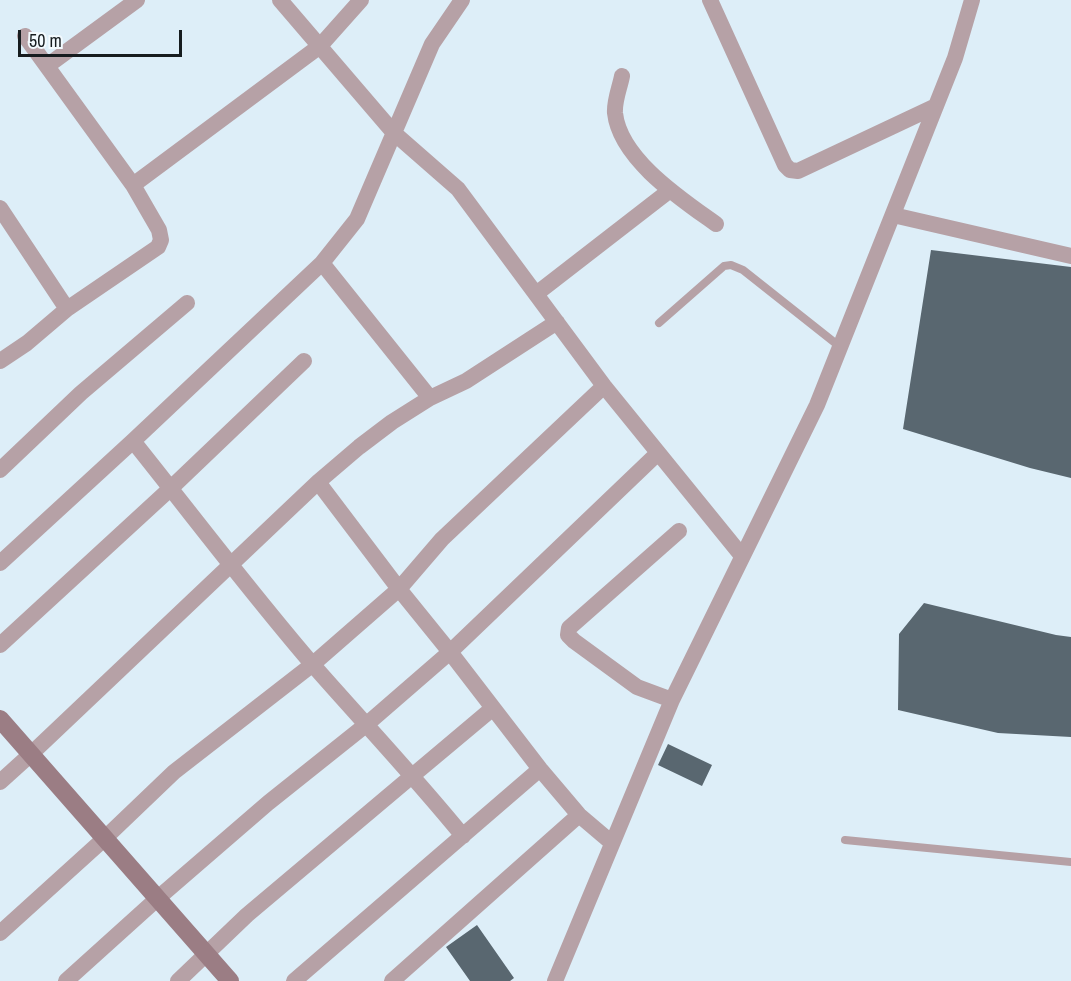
<!DOCTYPE html>
<html>
<head>
<meta charset="utf-8">
<style>
  body { margin:0 }
  #map { position:relative; width:1071px; height:981px; overflow:hidden; background:#ddeef8; font-family:"Archivo Narrow",sans-serif }
  canvas { display:block }
  .scale { position:absolute; left:18px; top:30px; width:164px; height:27px; box-sizing:border-box; border:3px solid #161c1f; border-top:0; padding-left:8px; font-size:18px; line-height:21px; white-space:nowrap; color:#161c1f; -webkit-text-stroke:4px #f3fafe; paint-order:stroke }
</style>
</head>
<body>
<div id="map">
<canvas width="1071" height="981"></canvas>
<div class="scale">50 m</div>
</div>
<script>
const c = document.querySelector('canvas').getContext('2d');
c.lineJoin = 'round';
function fillPath(path, color) {
  c.fillStyle = color;
  c.fill(path, 'evenodd');
}
function trace(path, color, width, dash) {
  c.strokeStyle = color;
  c.lineWidth = width;
  c.lineCap = dash ? 'butt' : 'round';
  c.setLineDash(dash || []);
  c.stroke(path);
}
const building = new Path2D(`
  M 931,250 L 1071,267 L 1071,478 L 1030,468 L 903,429 Z
  M 924,603 L 1056,635 L 1071,637 L 1071,737 L 998,733 L 898,710 L 899,634 Z
  M 668,744 L 712,765 L 702,786 L 658,765 Z
  M 477,925 L 514,978 L 510,981 L 470,981 L 446,947 Z`);
const lane = new Path2D(`
  M 659,323 L 724,266 L 731,265 L 743,270 L 839,346
  M 845,840 L 1071,862`);
const street = new Path2D(`
  M 280,0 L 394,133 L 458,189 L 604,386 L 742,556
  M 710,0 L 785,165 L 790,170 L 798,171 L 936,106
  M 47,66 L 137,0
  M 622,76 C 620,87 614,101 615,113 C 620,159 681,199 716,224
  M 133,185 L 320,46 L 361,0
  M 0,208 L 67,309
  M 893,215 L 1071,256
  M 322,263 L 430,398
  M 536,294 L 669,191
  M 0,361 L 27,343 L 67,309 L 158,247 L 161,240 L 159,230 L 133,185 L 25,36
  M 133,441 C 193,516 251,593 313,665 C 363,722 415,777 463,836
  M 0,470 L 81,393 L 187,303
  M 318,482 L 399,589 L 450,652 L 540,769 L 579,815 L 612,843
  M 0,563 L 133,441 L 322,263 L 357,219 L 432,44 L 462,0
  M 0,645 L 171,488 L 304,361
  M 672,700 L 637,687 L 574,641 L 568,635 L 569,628 L 679,531
  M 0,782 L 31,754 L 318,482 L 359,447 L 392,422 L 430,398 L 466,381 L 557,322
  M 0,933 L 105,838 L 174,772 L 313,664 L 399,589 L 442,539 L 604,386
  M 66,981 L 158,898 L 268,803 L 367,724 L 450,652 L 658,453
  M 178,981 L 247,915 L 412,776 L 493,708
  M 294,981 L 540,769
  M 392,981 L 579,815
  M 555,981 L 672,700 L 817,405 L 955,58 L 972,0`);
const secondary = new Path2D(`
  M 0,719 L 230,981`);
fillPath(building, '#596770');
trace(lane, '#b6a1a6', 8);
trace(street, '#b6a1a6', 16);
trace(secondary, '#9b7d84', 18);
</script>
</body>
</html>
